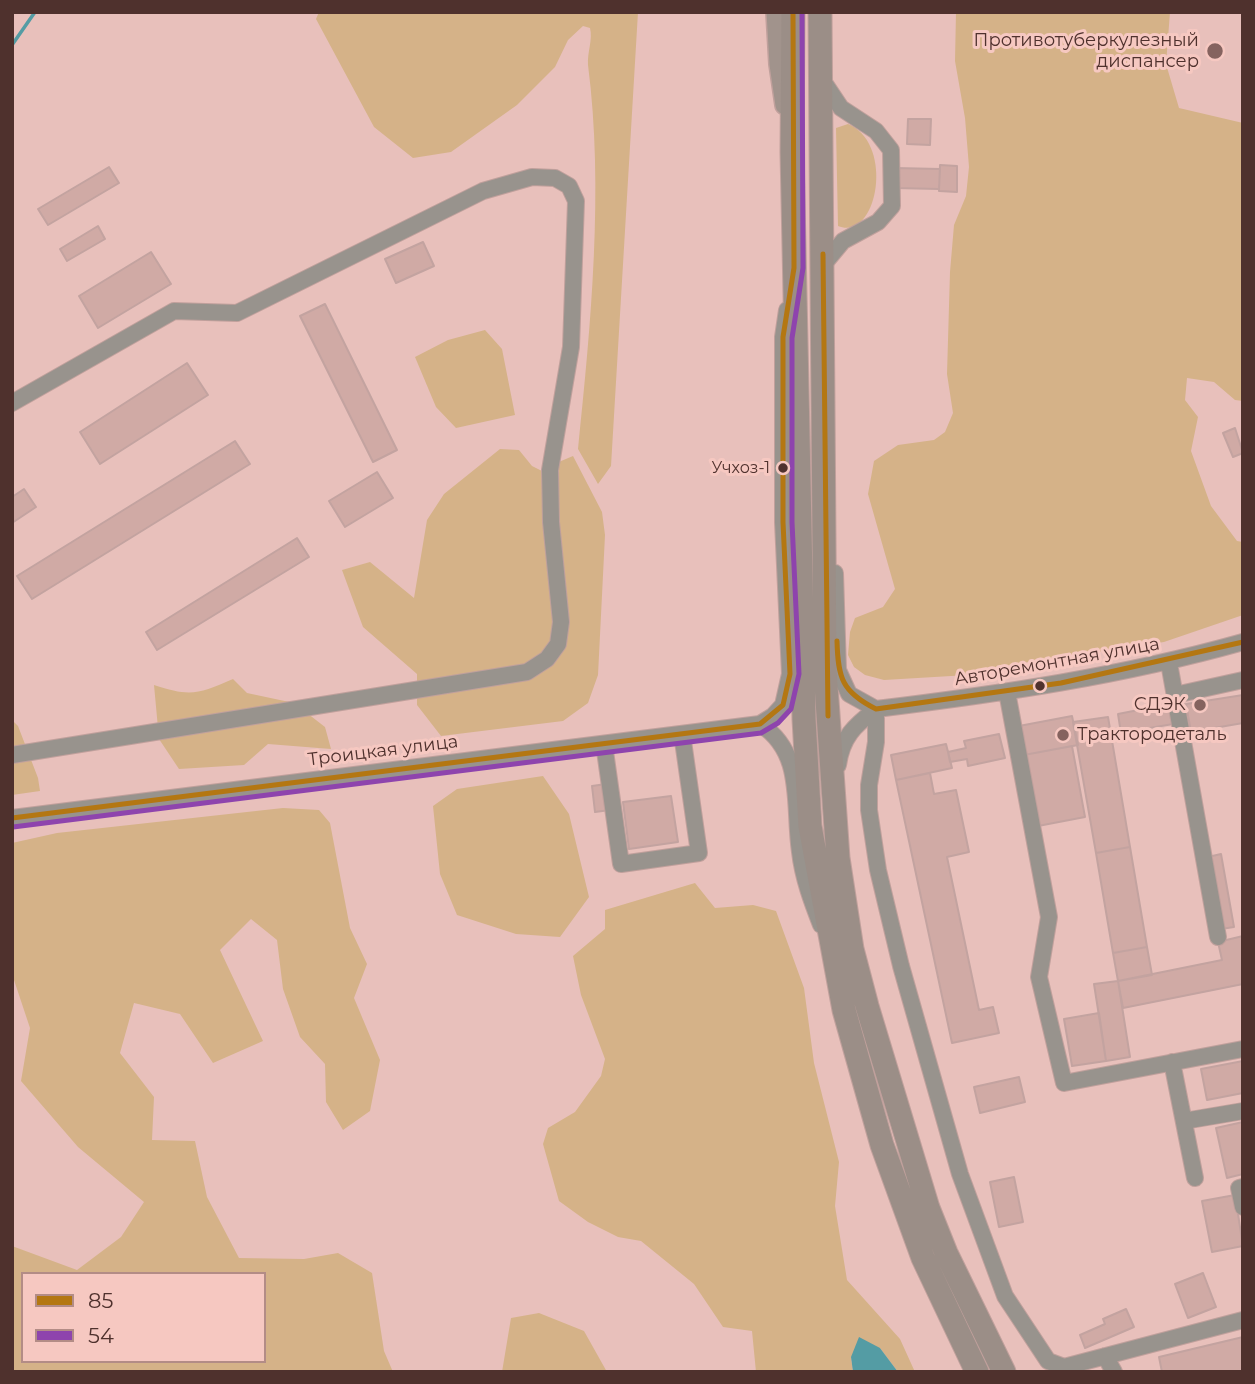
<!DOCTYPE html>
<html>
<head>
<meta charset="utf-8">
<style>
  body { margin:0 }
  #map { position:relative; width:1255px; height:1384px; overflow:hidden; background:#e8c0bb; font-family:Montserrat,sans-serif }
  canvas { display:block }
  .frame { position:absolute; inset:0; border:14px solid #4f312d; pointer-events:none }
  .legend { position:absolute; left:21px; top:1272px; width:245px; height:91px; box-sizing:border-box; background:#f6c8c1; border:2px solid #b38c86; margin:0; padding:9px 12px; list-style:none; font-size:21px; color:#4f312d }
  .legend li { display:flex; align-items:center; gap:14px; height:35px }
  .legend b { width:35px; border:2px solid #b38c86 }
</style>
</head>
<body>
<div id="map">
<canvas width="1255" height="1384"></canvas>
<div class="frame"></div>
<ul class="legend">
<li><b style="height:9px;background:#b47712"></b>85</li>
<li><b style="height:9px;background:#8e44ad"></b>54</li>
</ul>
</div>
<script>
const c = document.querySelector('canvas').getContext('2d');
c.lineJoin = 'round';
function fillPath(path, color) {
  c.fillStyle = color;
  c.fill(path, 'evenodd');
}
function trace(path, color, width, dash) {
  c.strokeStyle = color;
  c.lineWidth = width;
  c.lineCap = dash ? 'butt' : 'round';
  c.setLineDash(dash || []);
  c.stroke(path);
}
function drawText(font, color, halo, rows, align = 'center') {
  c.font = font + ' Montserrat,sans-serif';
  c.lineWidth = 6;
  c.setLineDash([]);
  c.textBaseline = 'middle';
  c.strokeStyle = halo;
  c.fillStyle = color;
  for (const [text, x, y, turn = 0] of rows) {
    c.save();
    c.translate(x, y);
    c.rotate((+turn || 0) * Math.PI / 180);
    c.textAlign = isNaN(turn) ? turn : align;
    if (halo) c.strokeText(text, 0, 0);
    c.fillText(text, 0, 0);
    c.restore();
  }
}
const green = new Path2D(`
  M 319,12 L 638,12 L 611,466 L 598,484 L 578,449 C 591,325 604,188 588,65 C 587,52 593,40 590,28 L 583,26 L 568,40 L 555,67 L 517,105 L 451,152 L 413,158 L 374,127 L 316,19 Z
  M 956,12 L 1170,12 L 1166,64 L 1179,108 L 1243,123 L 1243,401 L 1235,400 L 1214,382 L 1187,378 L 1185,400 L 1198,417 L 1191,451 L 1211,506 L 1237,541 L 1243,542 L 1243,615 L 1164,642 L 1016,664 L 985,674 L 884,680 L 865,675 L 854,667 L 848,655 L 850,632 L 855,618 L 883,607 L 895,589 L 868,494 L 874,461 L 898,445 L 934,440 L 945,432 L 953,413 L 947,374 L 950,272 L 954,225 L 966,196 L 969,167 L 965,118 L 955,61 Z
  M 848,124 C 895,143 878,242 838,226 L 836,128 Z
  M 485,330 L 502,349 L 515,415 L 456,428 L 436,407 L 415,357 L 448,340 Z
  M 500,449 L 519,450 L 532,466 L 546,473 L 554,464 L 573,456 L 602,512 L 605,535 L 598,675 L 588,703 L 563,721 L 441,736 L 417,705 L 417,674 L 363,627 L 342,570 L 370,562 L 414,598 L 427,520 L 444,494 Z
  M 233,679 L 247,693 L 294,703 L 325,727 L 331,749 L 268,744 L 244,765 L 179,769 L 159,739 L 154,685 C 190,697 199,694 233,679 Z
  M 12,720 L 18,726 L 38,778 L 40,791 L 12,795 Z
  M 543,776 L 569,814 L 589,897 L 560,937 L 516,934 L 457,915 L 440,874 L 433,806 L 457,789 Z
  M 283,808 L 319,810 L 330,823 L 350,928 L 367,964 L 354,998 L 380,1060 L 370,1111 L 343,1130 L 326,1102 L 325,1064 L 300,1037 L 283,989 L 277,940 L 251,919 L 220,950 L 263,1041 L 213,1063 L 180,1014 L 134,1003 L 120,1053 L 154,1097 L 152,1140 L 195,1141 L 207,1197 L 239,1258 L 304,1259 L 338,1253 L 372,1273 L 384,1351 L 393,1372 L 12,1372 L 12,1246 L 77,1270 L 121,1237 L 144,1202 L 78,1147 L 21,1081 L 30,1028 L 12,974 L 12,843 L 57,833 ZM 23,1274 L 264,1274 L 264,1361 L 23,1361 Z
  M 695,883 L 715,908 L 753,905 L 776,911 L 804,988 L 814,1063 L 839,1162 L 835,1206 L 847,1280 L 900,1339 L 915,1372 L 898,1372 L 880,1348 L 851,1357 L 853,1372 L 756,1372 L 752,1331 L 723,1327 L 694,1284 L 641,1241 L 618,1237 L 588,1222 L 559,1201 L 543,1144 L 548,1128 L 575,1112 L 601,1076 L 605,1059 L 581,995 L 573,956 L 605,929 L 605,910 Z
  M 539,1313 L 584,1331 L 607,1372 L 502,1372 L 511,1318 Z`);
const water = new Path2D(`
  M 859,1337 L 880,1348 L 898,1372 L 853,1372 L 851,1357 Z`);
const stream = new Path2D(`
  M 12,45 L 35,12`);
const building = new Path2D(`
  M 908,119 L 931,119 L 930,145 L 907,144 Z
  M 940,165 L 957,166 L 957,192 L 939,191 Z
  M 109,167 L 119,183 L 48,225 L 38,209 Z
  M 895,168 L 940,169 L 939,189 L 894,188 Z
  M 98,226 L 105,239 L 67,261 L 60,249 Z
  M 423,242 L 434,266 L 396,283 L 385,259 Z
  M 151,252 L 171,284 L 98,328 L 79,296 Z
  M 325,304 L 397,450 L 373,462 L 300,316 Z
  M 187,363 L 208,395 L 100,464 L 80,432 Z
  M 1235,428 L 1243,453 L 1233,457 L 1223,433 Z
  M 235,441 L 250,464 L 32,599 L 17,576 Z
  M 377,472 L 393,498 L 345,527 L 329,501 Z
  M 24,489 L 36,507 L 12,523 L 12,497 Z
  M 297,538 L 309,557 L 157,650 L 146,632 Z
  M 1243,695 L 1243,723 L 1191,732 L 1186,704 Z
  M 1169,704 L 1173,724 L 1121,733 L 1118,714 Z
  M 1072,716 L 1078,745 L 1024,755 L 1019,726 Z
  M 1108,717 L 1130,847 L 1096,853 L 1073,722 Z
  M 999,734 L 1005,758 L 968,766 L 967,759 L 950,762 L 948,752 L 966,748 L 964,741 Z
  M 946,744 L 952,768 L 896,780 L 891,755 Z
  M 1072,746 L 1085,817 L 1038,826 L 1024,755 Z
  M 930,773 L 934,794 L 956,790 L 969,852 L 947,857 L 979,1010 L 993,1007 L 999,1033 L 952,1043 L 896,780 Z
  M 606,784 L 610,810 L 595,812 L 592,786 Z
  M 671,796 L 678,842 L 629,849 L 623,802 Z
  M 1130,847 L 1147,947 L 1113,953 L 1096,853 Z
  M 1221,854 L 1234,927 L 1221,929 L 1208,857 Z
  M 1243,936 L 1243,984 L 1123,1008 L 1118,981 L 1222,960 L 1218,942 Z
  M 1147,947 L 1152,975 L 1118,981 L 1113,953 Z
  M 1118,981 L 1130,1057 L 1106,1061 L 1094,984 Z
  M 1099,1013 L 1106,1061 L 1072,1066 L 1064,1019 Z
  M 1243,1061 L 1243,1093 L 1207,1100 L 1201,1069 Z
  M 1019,1077 L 1025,1102 L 980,1113 L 974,1087 Z
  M 1243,1122 L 1243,1174 L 1227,1178 L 1216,1128 Z
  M 1014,1177 L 1023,1222 L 999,1227 L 990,1182 Z
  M 1235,1195 L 1243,1246 L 1212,1252 L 1202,1201 Z
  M 1203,1273 L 1216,1307 L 1188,1318 L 1175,1284 Z
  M 1126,1309 L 1134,1327 L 1085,1348 L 1080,1335 L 1105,1324 L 1103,1319 Z
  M 1243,1337 L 1243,1372 L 1162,1372 L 1159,1357 Z`);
const minor = new Path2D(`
  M 821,78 L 841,108 L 876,131 L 891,150 L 892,206 L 878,222 L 843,241 L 823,265
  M 12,403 L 174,311 L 237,313 L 483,191 L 532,177 L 555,178 L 569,186 L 576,201 L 571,347 L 550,470 L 551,522 L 561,622 L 558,644 L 547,659 L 527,672 L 12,755
  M 835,573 L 838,670 L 849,694 L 876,709
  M 1169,663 L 1218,937
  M 1007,692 L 1049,917 L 1039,977 L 1064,1083 L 1243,1049
  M 1175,695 L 1243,680
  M 876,709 L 876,742 L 869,785 L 869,810 L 878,870 L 901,966 L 960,1174 L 1005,1296 L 1048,1361 L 1064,1367 L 1243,1320
  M 876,709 C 1000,694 1122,676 1243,642
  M 760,724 C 805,753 793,805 800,852 C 803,878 812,902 821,925
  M 604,744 L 621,864 L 699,853 L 682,734
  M 838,765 C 842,737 854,726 876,709
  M 12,818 L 760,724 L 773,716 L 783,705 L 790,674 L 783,522 L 783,337 L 787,310
  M 1172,1062 L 1195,1178
  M 1184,1121 L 1243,1111
  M 1243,1187 L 1239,1188 L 1243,1207
  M 1105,1356 L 1114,1372`);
const major = new Path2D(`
  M 776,12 L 779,64 L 785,105`);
const highway = new Path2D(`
  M 793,12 L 792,152 L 804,719 L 810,826 L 844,1010 L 882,1145 L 923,1258 L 977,1372
  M 820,12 L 825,671 L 838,858 L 852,949 L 867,1006 L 928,1208 L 946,1253 L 1004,1372`);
const bus1 = new Path2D(`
  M 823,254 L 828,716
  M 837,641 C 838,678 842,692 876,709 L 1061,683 L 1243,642
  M 12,818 L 760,724 L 783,705 L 790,674 L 783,522 L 783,337 L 794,268 L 793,12`);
const bus2 = new Path2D(`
  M 13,827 L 761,733 L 778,723 L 791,709 L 799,674 L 792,522 L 792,338 L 803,268 L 802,12`);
const markers = [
  [1215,51,9,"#85635f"],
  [783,468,6,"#4f312d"],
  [1040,686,6,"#4f312d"],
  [1200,705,7,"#85635f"],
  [1063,735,7,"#85635f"]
];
const busNames = [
  ["Учхоз-1",770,468]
];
const poiNames = [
  ["Противотуберкулезный",1199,41],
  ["диспансер",1199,62],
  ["СДЭК",1186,705],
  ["Трактородеталь",1077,735,"left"]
];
const streetNames = [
  ["Авторемонтная улица",1057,662,-10],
  ["Троицкая улица",383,751,-7]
];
fillPath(green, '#d5b288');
fillPath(water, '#549ca4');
trace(stream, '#549ca4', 3.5);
fillPath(building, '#d0aaa5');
trace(building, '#c3a3a0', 2);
trace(minor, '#c0a09c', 18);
trace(major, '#c0a09c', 22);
trace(highway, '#c0a09c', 25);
trace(minor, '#98938d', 16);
trace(major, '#a1938c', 19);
trace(highway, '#9b8e87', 23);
trace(bus1, '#b47712', 5);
trace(bus2, '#8e44ad', 5);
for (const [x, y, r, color] of markers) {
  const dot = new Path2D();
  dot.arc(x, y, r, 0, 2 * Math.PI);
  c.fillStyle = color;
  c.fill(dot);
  trace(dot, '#f6c8c1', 2.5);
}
drawText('16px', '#4f312d', '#f6c8c1', busNames, 'right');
drawText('18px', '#4f312d', '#f6c8c1', poiNames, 'right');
drawText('18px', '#4f312d', '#f6c8c1', streetNames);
</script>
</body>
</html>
